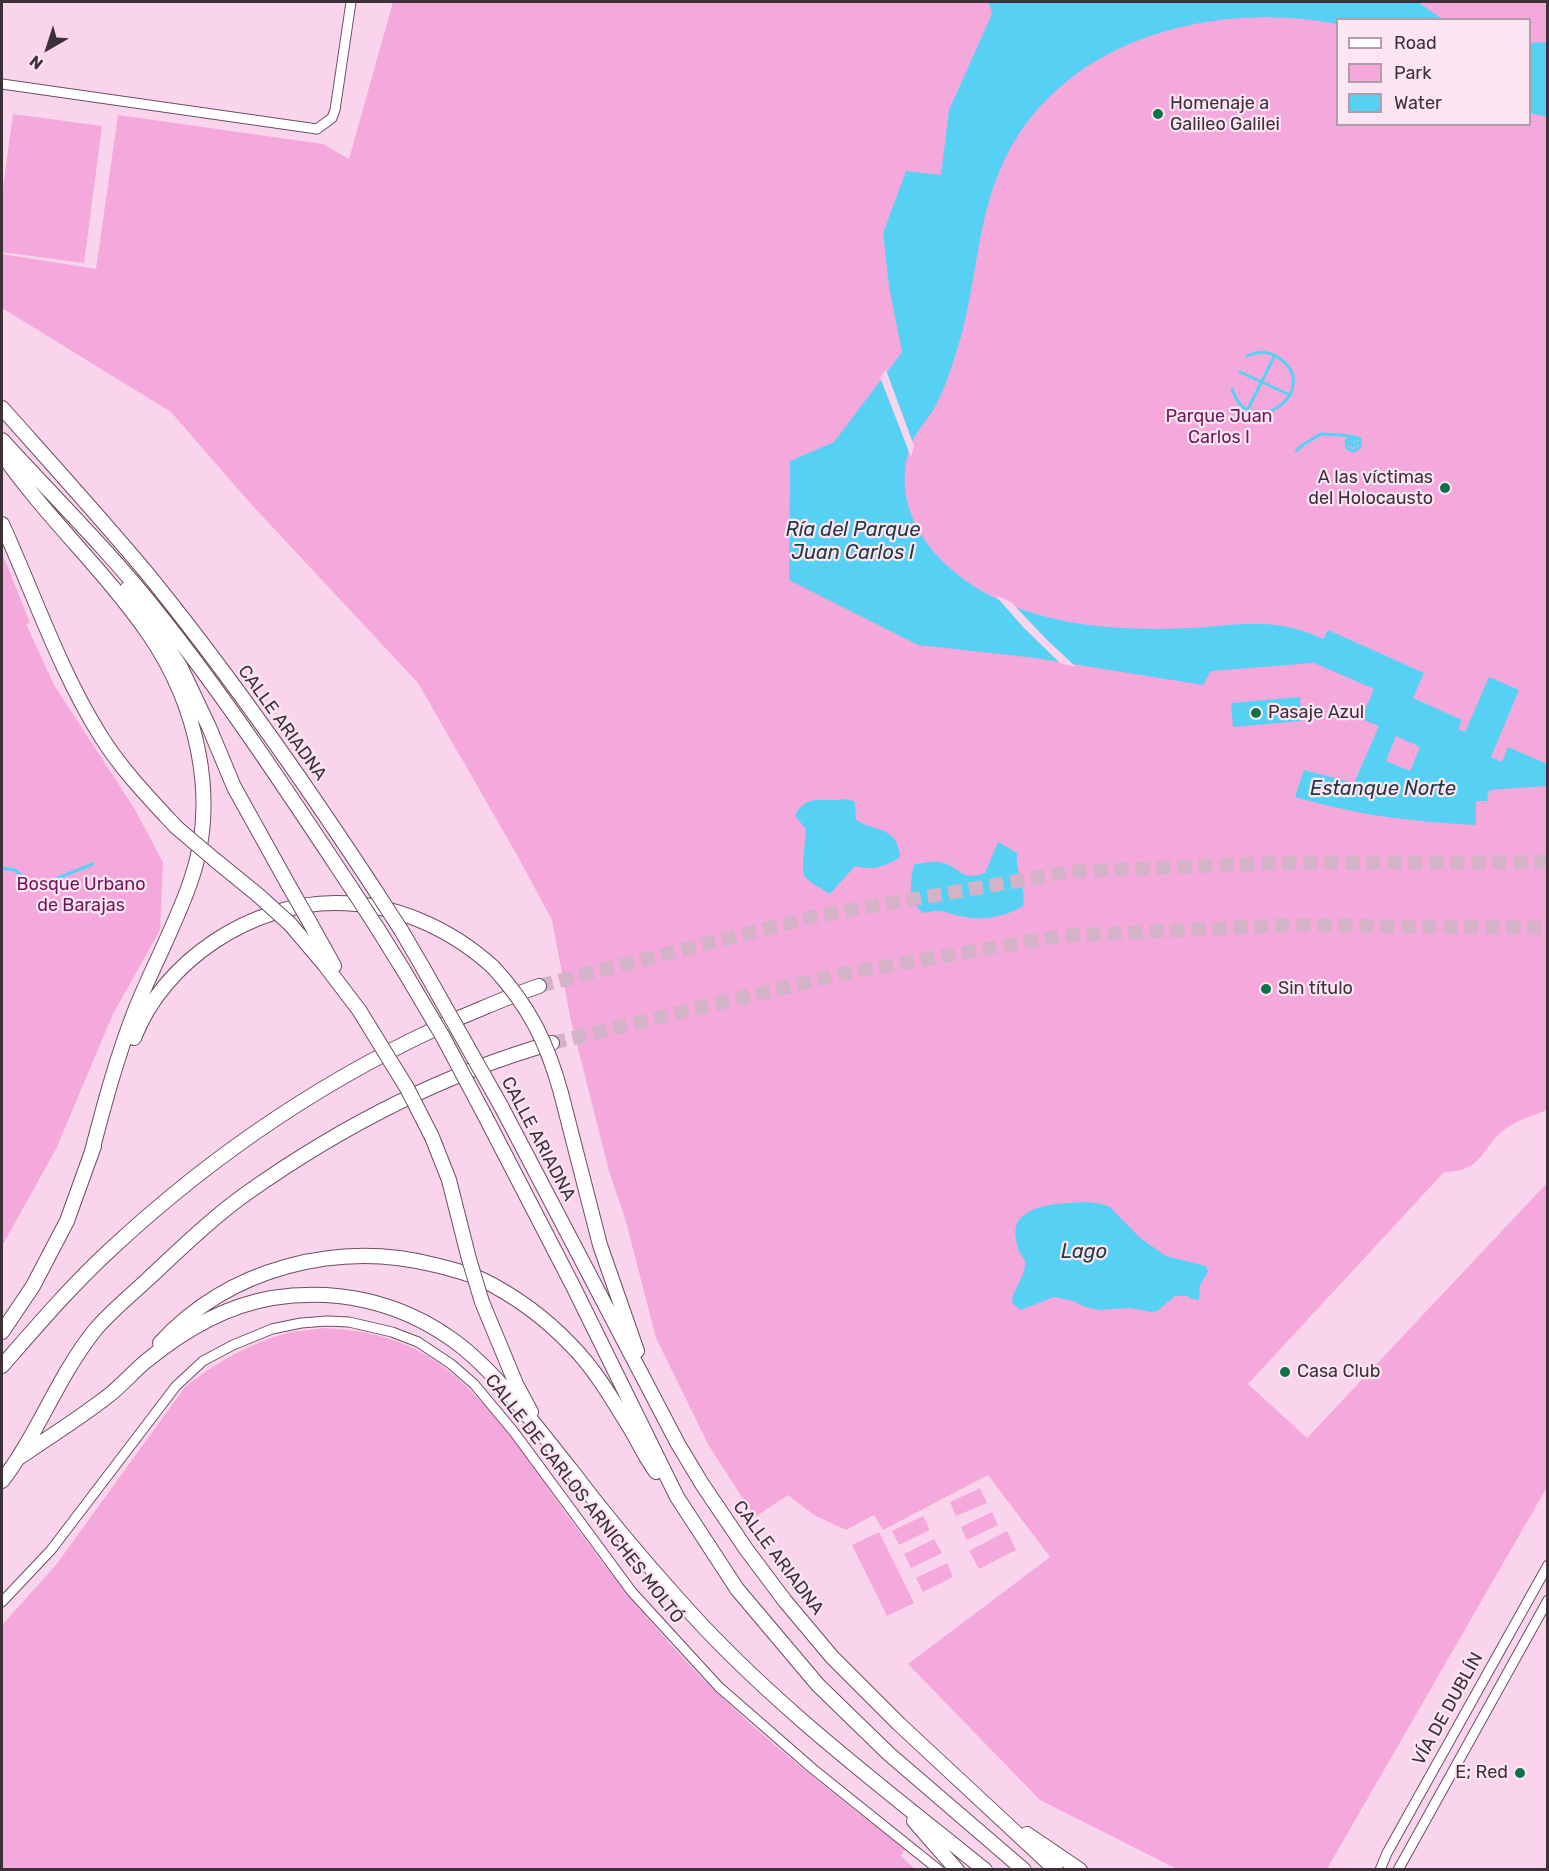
<!DOCTYPE html>
<html>
<head>
<meta charset="utf-8">
<style>
  body { margin:0 }
  #map { position:relative; width:1549px; height:1871px; overflow:hidden; background:#f9d4ec; font-family:Rubik,sans-serif }
  canvas { display:block }
  .frame { position:absolute; inset:0; border:3px solid #3e3039; pointer-events:none }
  .legend { position:absolute; left:1336px; top:18px; width:195px; height:108px; box-sizing:border-box; background:#fde6f4; border:2px solid #b19da9; margin:0; padding:8px 10px; list-style:none; font-size:18px; color:#3e3039 }
  .legend li { display:flex; align-items:center; gap:12px; height:30px }
  .legend b { width:30px; border:2px solid #b19da9 }
  .north { position:absolute; left:18px; top:18px; width:60px; height:60px; -webkit-text-stroke:4px #fde6f4; paint-order:stroke; rotate:219deg; font-size:16px; font-weight:700; line-height:24px; text-align:center; color:#3e3039 }
  .north::after { content:''; display:block; margin:auto; width:21px; height:27px; background:#3e3039; clip-path:polygon(50% 0,100% 100%,50% 72%,0 100%) }
</style>
</head>
<body>
<div id="map">
<canvas width="1549" height="1871"></canvas>
<div class="frame"></div>
<ul class="legend">
<li><b style="height:8px;background:#fff"></b>Road</li>
<li><b style="height:16px;background:#f5a8dc"></b>Park</li>
<li><b style="height:16px;background:#57d1f3"></b>Water</li>
</ul>
<div class="north">N</div>
</div>
<script>
const c = document.querySelector('canvas').getContext('2d');
c.lineJoin = 'round';
function fillPath(path, color) {
  c.fillStyle = color;
  c.fill(path, 'evenodd');
}
function trace(path, color, width, dash) {
  c.strokeStyle = color;
  c.lineWidth = width;
  c.lineCap = dash ? 'butt' : 'round';
  c.setLineDash(dash || []);
  c.stroke(path);
}
function drawText(font, color, halo, rows, align = 'center') {
  c.font = font + ' Rubik,sans-serif';
  c.lineWidth = 4.5;
  c.setLineDash([]);
  c.textBaseline = 'middle';
  c.strokeStyle = halo;
  c.fillStyle = color;
  for (const [text, x, y, turn = 0] of rows) {
    c.save();
    c.translate(x, y);
    c.rotate((+turn || 0) * Math.PI / 180);
    c.textAlign = isNaN(turn) ? turn : align;
    if (halo) c.strokeText(text, 0, 0);
    c.fillText(text, 0, 0);
    c.restore();
  }
}
const green = new Path2D(`
  M 393,2 L 1547,2 L 1547,1110 C 1534,1115 1519,1120 1508,1127 C 1480,1146 1486,1171 1444,1172 L 1248,1384 L 1307,1438 L 1547,1183 L 1547,1487 L 1327,1869 L 1177,1869 L 1040,1800 L 908,1664 L 1050,1557 L 988,1475 L 883,1530 L 874,1515 L 846,1530 L 814,1515 L 788,1495 L 755,1517 L 709,1446 L 656,1338 L 625,1218 L 609,1171 L 571,1021 L 552,920 L 517,855 L 418,683 L 251,504 L 171,412 L 2,308 L 2,254 L 96,269 L 118,115 L 323,144 L 349,159 ZM 1338,20 L 1530,20 L 1530,124 L 1338,124 Z
  M 13,114 L 102,126 L 84,263 L 2,252 L 2,196 Z
  M 2,553 L 30,623 L 26,624 L 54,685 L 134,808 L 163,862 L 160,930 L 113,1014 L 56,1149 L 2,1246 Z
  M 324,1328 C 360,1330 393,1336 424,1354 C 485,1389 532,1467 573,1523 C 613,1578 656,1631 704,1680 C 765,1741 836,1796 905,1849 L 901,1856 L 915,1869 L 2,1869 L 2,1625 L 56,1565 L 185,1387 C 215,1363 250,1343 287,1333 C 299,1330 312,1330 324,1328 Z
  M 980,1488 L 987,1503 L 956,1516 L 950,1502 Z
  M 992,1512 L 998,1525 L 967,1540 L 961,1527 Z
  M 923,1516 L 930,1530 L 899,1545 L 892,1531 Z
  M 1007,1531 L 1016,1550 L 979,1569 L 969,1551 Z
  M 879,1532 L 914,1603 L 887,1616 L 852,1545 Z
  M 934,1539 L 942,1553 L 911,1568 L 904,1554 Z
  M 947,1563 L 953,1577 L 923,1592 L 916,1578 Z`);
const water = new Path2D(`
  M 989,2 L 1418,2 L 1442,19 L 1338,20 L 1337,24 C 1212,0 1062,39 1004,161 C 978,215 977,276 962,333 C 955,357 948,381 937,403 C 929,419 914,432 909,450 C 895,497 916,539 952,570 C 1017,625 1109,632 1191,628 C 1241,625 1275,616 1323,639 L 1328,630 L 1424,673 L 1413,698 L 1462,720 L 1458,729 L 1465,732 L 1489,677 L 1519,690 L 1491,757 L 1502,762 L 1508,747 L 1547,764 L 1547,786 L 1489,790 L 1487,801 L 1476,801 L 1476,825 C 1413,822 1356,815 1295,797 L 1304,770 L 1354,783 L 1379,726 L 1361,719 L 1374,689 L 1314,663 L 1211,671 L 1203,685 L 1035,658 L 918,645 L 789,580 L 790,461 L 834,442 L 902,352 L 889,287 L 883,233 L 906,171 L 941,175 L 949,110 L 992,14 ZM 1396,736 L 1420,747 L 1410,771 L 1386,761 Z
  M 1547,42 L 1548,42 L 1547,117 L 1530,113 L 1530,43 Z
  M 1300,697 L 1302,721 L 1233,727 L 1231,703 Z
  M 847,799 L 855,802 L 856,820 C 875,832 898,826 900,857 C 886,867 870,871 855,866 L 830,894 C 823,889 811,884 805,877 C 800,872 806,839 806,829 L 795,816 C 806,792 826,803 847,799 Z
  M 998,842 L 1017,853 C 1015,875 1027,886 1023,906 C 1007,916 984,921 964,917 C 944,913 945,908 923,913 C 907,900 910,884 914,864 C 923,863 934,860 944,863 C 962,870 962,881 985,873 Z
  M 1088,1202 L 1102,1204 L 1110,1207 L 1140,1238 L 1166,1256 L 1206,1266 L 1208,1272 L 1200,1285 L 1199,1300 L 1192,1299 L 1187,1296 L 1175,1296 L 1157,1311 L 1152,1312 L 1129,1308 L 1098,1310 L 1085,1307 L 1073,1301 L 1054,1297 L 1021,1310 L 1013,1304 L 1012,1298 C 1017,1284 1026,1274 1025,1260 C 1019,1253 1017,1248 1016,1239 C 1009,1203 1063,1203 1088,1202 Z`);
const pier = new Path2D(`
  M 886,370 L 914,446 L 911,457 L 880,377 Z
  M 995,595 L 1011,602 L 1045,638 L 1076,667 L 1060,663 L 1023,627 Z`);
const stream = new Path2D(`
  M 1240,372 L 1290,395
  M 1232,389 C 1251,446 1324,388 1279,358 C 1269,351 1258,351 1247,356
  M 1248,409 L 1275,355
  M 1296,451 L 1304,444 L 1321,434 C 1334,435 1347,434 1360,439 L 1360,447 L 1354,451 L 1347,448 L 1346,441 L 1349,439 L 1355,440 L 1357,443 L 1355,446 L 1351,446 L 1349,443 L 1353,443
  M 2,868 L 15,870 L 35,887 L 93,864`);
const highwayTunnel = new Path2D(`
  M 539,986 L 817,916 L 1069,872 L 1272,863 L 1548,862
  M 552,1043 L 841,974 L 1061,936 L 1288,925 L 1548,928`);
const minor = new Path2D(`
  M 2,84 L 317,129 L 332,118 L 335,110 L 351,2
  M 2,1602 L 51,1550 L 176,1386 L 203,1361 L 233,1345 L 272,1329 L 301,1323 L 327,1321 L 349,1322 L 392,1332 L 418,1342 L 451,1364 L 474,1384 L 514,1432 L 632,1592 L 719,1687 L 813,1769 L 939,1870
  M 1380,1870 L 1387,1853 L 1548,1565
  M 1398,1870 L 1548,1600`);
const highway = new Path2D(`
  M 2,408 C 50,462 99,516 146,572 C 229,674 305,783 377,893
  M 2,440 C 53,496 108,550 155,609 C 227,699 289,794 352,889
  M 2,454 C 46,517 104,570 148,633 C 197,704 220,800 190,883 C 175,926 153,966 136,1008 C 117,1056 104,1105 91,1155
  M 2,524 C 34,594 59,669 100,735 C 121,769 149,798 176,827
  M 127,589 L 152,623 L 180,666 L 209,727 L 234,787 L 289,886
  M 215,860 L 258,895
  M 309,921 L 334,966
  M 290,924 L 324,964 L 359,1010
  M 376,926 L 404,971
  M 401,930 L 422,966
  M 134,1038 C 164,960 252,903 335,903 C 394,903 450,928 493,967
  M 561,1093 L 600,1245 L 637,1351
  M 501,1106 L 678,1444 L 702,1484 L 746,1549 L 785,1601 L 832,1657 L 899,1724 L 1056,1870
  M 484,1114 L 573,1286 L 677,1497 L 737,1589 L 818,1685 L 889,1754 L 1024,1870
  M 432,1137 L 449,1180 L 469,1259
  M 482,1302 L 516,1384 L 531,1412
  M 2,1332 L 33,1286 L 67,1221 L 94,1146
  M 160,1343 C 229,1268 337,1240 435,1265 C 451,1269 468,1273 483,1280 C 515,1296 545,1318 570,1344 C 596,1370 614,1402 633,1433 C 640,1446 647,1460 656,1472
  M 2,1366 C 37,1326 71,1286 110,1250 C 215,1152 328,1076 459,1018 C 486,1007 512,995 539,986
  M 20,1457 C 49,1437 80,1418 108,1396 C 121,1386 132,1373 145,1362 C 180,1333 225,1306 272,1298 C 335,1288 397,1301 450,1338 C 494,1368 538,1429 572,1471 C 606,1516 642,1559 680,1601 C 769,1702 880,1785 985,1870
  M 2,1481 C 38,1434 58,1376 95,1330 C 110,1312 130,1296 147,1280 C 178,1251 213,1217 247,1193 C 339,1128 443,1074 552,1043
  M 914,1821 L 957,1870
  M 1027,1834 L 1080,1870`);
const highwayBridge = new Path2D(`
  M 176,827 L 215,860
  M 289,886 L 309,921
  M 352,889 L 376,926
  M 377,893 L 401,930
  M 258,895 L 290,924
  M 422,966 L 501,1106
  M 493,967 C 529,1006 547,1042 561,1093
  M 404,971 L 443,1037 L 484,1114
  M 359,1010 L 407,1088 L 432,1137
  M 469,1259 L 482,1302`);
const markers = [
  [1158,114,6,"#0c7249"],
  [1445,488,6,"#0c7249"],
  [1256,713,6,"#0c7249"],
  [1266,989,6,"#0c7249"],
  [1285,1372,6,"#0c7249"],
  [1520,1773,6,"#0c7249"]
];
const poiNames = [
  ["Homenaje a",1170,104],
  ["Galileo Galilei",1170,125],
  ["A las víctimas",1433,478,"right"],
  ["del Holocausto",1433,499,"right"],
  ["Pasaje Azul",1268,713],
  ["Sin título",1278,989],
  ["Casa Club",1297,1372],
  ["E; Red",1508,1773,"right"]
];
const parkNames = [
  ["Parque Juan",1219,417],
  ["Carlos I",1219,438],
  ["Bosque Urbano",81,885],
  ["de Barajas",81,906]
];
const streetNames = [
  ["CALLE ARIADNA",282,723,54],
  ["CALLE ARIADNA",538,1139,62],
  ["CALLE DE CARLOS ARNICHES MOLTÓ",584,1499,52],
  ["CALLE ARIADNA",778,1558,53],
  ["VÍA DE DUBLÍN",1448,1709,-61]
];
const waterNames = [
  ["Ría del Parque",853,530],
  ["Juan Carlos I",853,553],
  ["Estanque Norte",1383,789],
  ["Lago",1084,1252]
];
fillPath(green, '#f5a8dc');
fillPath(water, '#57d1f3');
fillPath(pier, '#f9d4ec');
trace(stream, '#57d1f3', 3);
trace(highwayTunnel, '#d4b3c8', 14, [14, 7]);
trace(minor, '#6d4e63', 11);
trace(highway, '#6d4e63', 16);
trace(minor, '#fff', 9);
trace(highway, '#fff', 14);
trace(highwayBridge, '#6d4e63', 16, []);
trace(highwayBridge, '#fff', 14);
for (const [x, y, r, color] of markers) {
  const dot = new Path2D();
  dot.arc(x, y, r, 0, 2 * Math.PI);
  c.fillStyle = color;
  c.fill(dot);
  trace(dot, '#fde6f4', 2);
}
drawText('18px', '#3e3039', '#fde6f4', poiNames, 'left');
drawText('18px', '#6d1659', '#fde6f4', parkNames);
drawText('18px', '#3e3039', '#fde6f4', streetNames);
drawText('italic 20px', '#203b43', '#fde6f4', waterNames);
</script>
</body>
</html>
